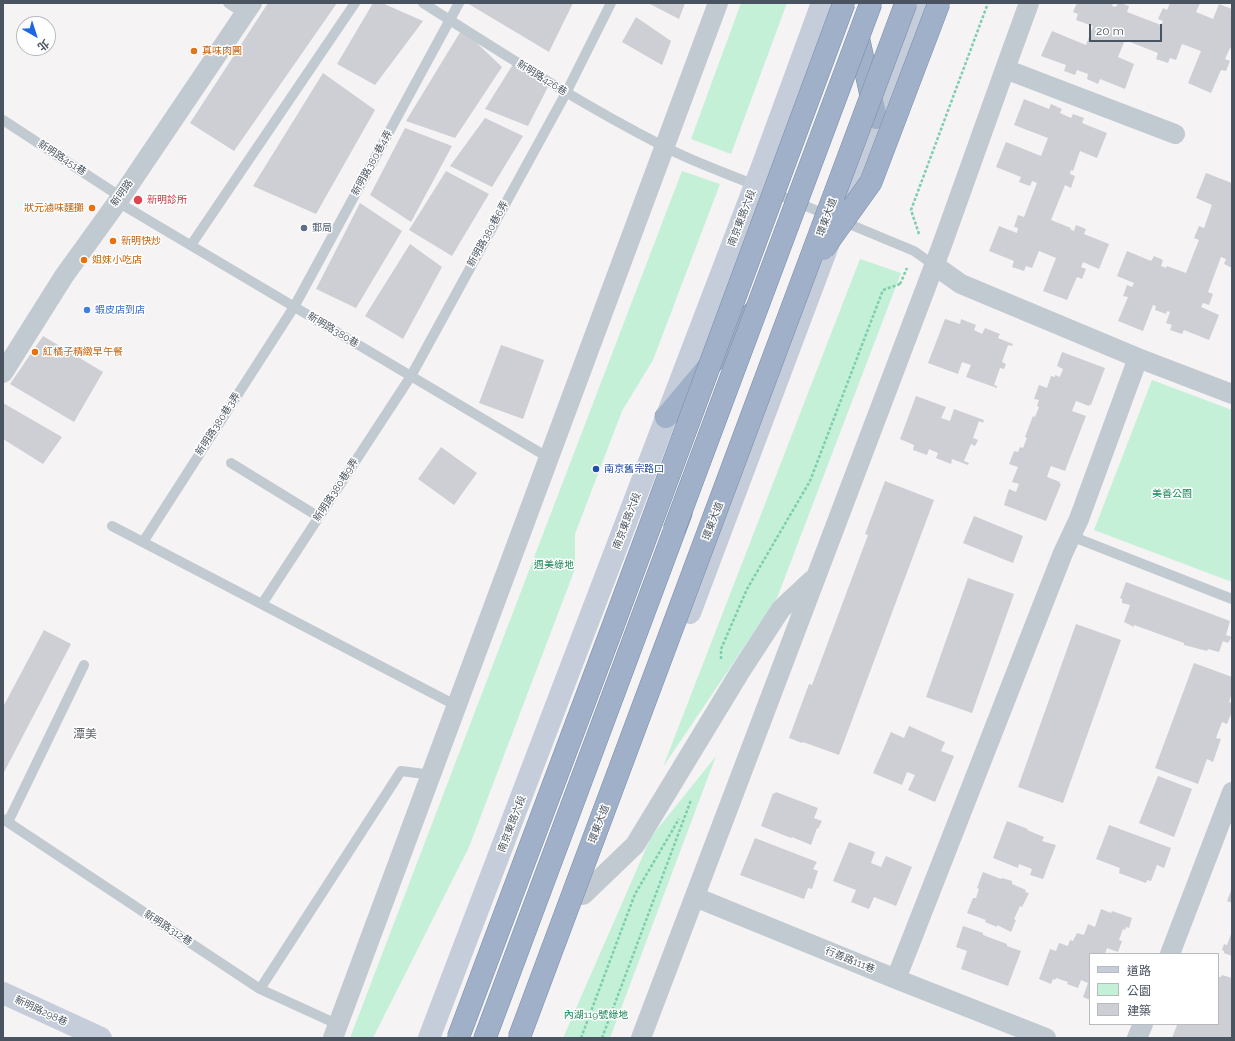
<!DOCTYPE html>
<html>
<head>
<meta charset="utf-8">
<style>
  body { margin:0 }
  #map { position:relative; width:1235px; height:1041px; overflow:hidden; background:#f5f3f3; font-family:Raleway,"Noto Sans TC",sans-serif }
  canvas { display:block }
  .frame { position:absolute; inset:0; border:4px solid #4a5460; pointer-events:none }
  .legend { position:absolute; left:1089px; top:953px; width:130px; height:72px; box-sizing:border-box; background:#fff; border:1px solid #b7bbbf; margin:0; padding:5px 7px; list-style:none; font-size:12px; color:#4a5460 }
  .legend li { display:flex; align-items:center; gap:8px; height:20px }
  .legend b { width:20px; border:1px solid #b7bbbf }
  .north { position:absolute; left:16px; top:16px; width:40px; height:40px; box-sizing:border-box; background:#fff; border:1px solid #b7bbbf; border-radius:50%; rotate:141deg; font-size:11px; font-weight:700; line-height:16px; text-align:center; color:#4a5460 }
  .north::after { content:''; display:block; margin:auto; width:14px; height:18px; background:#1f66e3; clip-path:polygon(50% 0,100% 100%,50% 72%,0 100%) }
  .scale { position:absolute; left:1089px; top:24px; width:73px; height:18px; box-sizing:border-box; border:2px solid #4a5460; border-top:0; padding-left:5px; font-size:12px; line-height:14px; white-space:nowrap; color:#4a5460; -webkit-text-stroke:3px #fff; paint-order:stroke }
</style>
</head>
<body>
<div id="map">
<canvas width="1235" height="1041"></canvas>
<div class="frame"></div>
<ul class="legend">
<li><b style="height:5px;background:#c4cdd9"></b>道路</li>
<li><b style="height:11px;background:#c4f0d8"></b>公園</li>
<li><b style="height:11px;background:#cdcfd5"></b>建築</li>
</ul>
<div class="north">北</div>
<div class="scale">20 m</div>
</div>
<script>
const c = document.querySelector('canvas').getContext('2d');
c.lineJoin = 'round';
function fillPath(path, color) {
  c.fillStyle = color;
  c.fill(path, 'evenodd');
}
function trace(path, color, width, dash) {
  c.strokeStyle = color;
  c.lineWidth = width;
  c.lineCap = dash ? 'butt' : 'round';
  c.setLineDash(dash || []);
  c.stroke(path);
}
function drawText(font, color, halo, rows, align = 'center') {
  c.font = font + ' Raleway,"Noto Sans TC",sans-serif';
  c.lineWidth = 3;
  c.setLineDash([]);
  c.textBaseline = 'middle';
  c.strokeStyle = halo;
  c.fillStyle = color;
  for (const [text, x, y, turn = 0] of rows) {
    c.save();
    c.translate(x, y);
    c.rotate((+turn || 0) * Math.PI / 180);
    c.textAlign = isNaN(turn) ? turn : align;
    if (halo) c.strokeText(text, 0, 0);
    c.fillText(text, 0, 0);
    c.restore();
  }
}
const green = new Path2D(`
  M 741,3 L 787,3 L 731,154 L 691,139 Z
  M 682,171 L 720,184 L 653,360 L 622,411 L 575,534 L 575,569 L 469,847 L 373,1038 L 350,1038 Z
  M 860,259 L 901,273 L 777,598 L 663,767 Z
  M 1152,380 L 1232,410 L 1232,582 L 1094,530 Z
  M 716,756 L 610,1038 L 563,1038 L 651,837 Z`);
const building = new Path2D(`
  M 268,3 L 337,3 L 234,151 L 190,123 Z
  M 373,3 L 382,3 L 423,21 L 375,85 L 337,64 Z
  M 467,3 L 573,3 L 549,52 Z
  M 648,3 L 685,3 L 679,19 Z
  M 1077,3 L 1113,3 L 1112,6 L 1116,7 L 1118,3 L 1120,3 L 1129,6 L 1127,12 L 1161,25 L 1163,21 L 1158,19 L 1163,8 L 1167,10 L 1170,3 L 1200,3 L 1196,12 L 1213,19 L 1219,4 L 1232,9 L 1232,49 L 1230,48 L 1225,59 L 1230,61 L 1226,71 L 1221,70 L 1211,93 L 1188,83 L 1201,51 L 1182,44 L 1176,60 L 1170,58 L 1168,63 L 1156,59 L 1158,53 L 1125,40 L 1118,57 L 1134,64 L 1125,89 L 1100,79 L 1098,84 L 1087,79 L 1088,74 L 1077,70 L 1075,75 L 1064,71 L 1066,65 L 1041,56 L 1052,31 L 1086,45 L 1093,26 L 1076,20 L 1078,14 L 1073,12 Z
  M 636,17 L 671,41 L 662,65 L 622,42 Z
  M 462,29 L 502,67 L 455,138 L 406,121 Z
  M 515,61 L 550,83 L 528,126 L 485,109 Z
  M 323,73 L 375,110 L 316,214 L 253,186 Z
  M 1024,99 L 1049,109 L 1051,104 L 1062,109 L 1060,113 L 1071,118 L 1073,114 L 1084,118 L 1082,123 L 1107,133 L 1097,158 L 1080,151 L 1073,171 L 1071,170 L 1070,174 L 1075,176 L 1071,188 L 1065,185 L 1051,220 L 1071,228 L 1070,229 L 1074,231 L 1076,225 L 1086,229 L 1084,234 L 1109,244 L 1099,269 L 1083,262 L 1081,267 L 1086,269 L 1082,279 L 1077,277 L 1067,300 L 1043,291 L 1056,258 L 1039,251 L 1032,268 L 1026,266 L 1024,271 L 1012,267 L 1014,261 L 989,251 L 999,226 L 1017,233 L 1018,228 L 1014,227 L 1018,215 L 1024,217 L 1037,183 L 1032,181 L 1030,186 L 1019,182 L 1021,177 L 996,167 L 1006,142 L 1041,156 L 1048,138 L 1014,125 Z
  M 485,118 L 523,136 L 492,187 L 450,166 Z
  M 405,128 L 452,146 L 411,222 L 370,195 Z
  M 446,171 L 489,194 L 452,256 L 409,230 Z
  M 1206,173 L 1232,183 L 1232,268 L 1224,264 L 1226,259 L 1221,257 L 1208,292 L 1213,294 L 1209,305 L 1203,303 L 1201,307 L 1219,315 L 1209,340 L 1184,330 L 1182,334 L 1170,330 L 1172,325 L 1166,323 L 1170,312 L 1167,311 L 1166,314 L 1155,310 L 1156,306 L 1153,305 L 1143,331 L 1118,321 L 1128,297 L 1123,296 L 1127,285 L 1132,287 L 1134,283 L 1117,276 L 1127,251 L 1151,261 L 1154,256 L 1163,260 L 1161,266 L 1166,268 L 1167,266 L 1186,273 L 1199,240 L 1194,238 L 1199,226 L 1204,228 L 1212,205 L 1196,198 Z
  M 360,203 L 402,231 L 356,308 L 316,289 Z
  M 410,244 L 442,267 L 403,339 L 365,316 Z
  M 945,319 L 960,324 L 961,319 L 976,325 L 974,330 L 982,334 L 985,328 L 1000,334 L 998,338 L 1013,344 L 1012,346 L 1008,345 L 1002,362 L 1006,364 L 1004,369 L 1000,368 L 994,385 L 997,386 L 997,388 L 966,377 L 971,365 L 962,362 L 958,374 L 928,363 Z
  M 43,336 L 103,372 L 74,422 L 10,384 Z
  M 501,345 L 544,360 L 523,419 L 479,403 Z
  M 1062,352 L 1105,368 L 1091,405 L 1090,404 L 1089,406 L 1076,401 L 1072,411 L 1086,416 L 1065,471 L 1051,466 L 1049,471 L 1047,477 L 1060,482 L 1059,483 L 1061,484 L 1046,521 L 1004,505 L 1009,489 L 1016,492 L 1019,484 L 1012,482 L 1018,467 L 1009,464 L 1014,451 L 1018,452 L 1020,447 L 1023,448 L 1027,438 L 1025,437 L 1033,416 L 1035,417 L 1039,407 L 1037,406 L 1039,400 L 1034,399 L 1039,385 L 1047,388 L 1051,376 L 1055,377 L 1055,375 L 1060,377 L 1063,369 L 1057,366 Z
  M 916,396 L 946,407 L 941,418 L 950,421 L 954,409 L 984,420 L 983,423 L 979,421 L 973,438 L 978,440 L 975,446 L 971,444 L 964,461 L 969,463 L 968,465 L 952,459 L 951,464 L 936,458 L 938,453 L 929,449 L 927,455 L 913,450 L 914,445 L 900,439 Z
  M 3,403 L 62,437 L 43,464 L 3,439 Z
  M 441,447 L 477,473 L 454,505 L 418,479 Z
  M 885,481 L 934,500 L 839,755 L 803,742 L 802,743 L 789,738 L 809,684 L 812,685 L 868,535 L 865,534 Z
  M 974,516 L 1023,536 L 1013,563 L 963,543 Z
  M 968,578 L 1014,594 L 972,713 L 926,697 Z
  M 1126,582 L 1230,621 L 1226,635 L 1232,637 L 1228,643 L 1223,641 L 1219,652 L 1208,649 L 1207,651 L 1184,645 L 1184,643 L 1134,625 L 1134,627 L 1124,622 L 1130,605 L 1122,603 L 1122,599 L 1120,598 Z
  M 1076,624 L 1121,640 L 1063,803 L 1018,787 Z
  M 44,630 L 71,644 L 3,774 L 3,707 Z
  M 1194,663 L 1232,677 L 1232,693 L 1229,702 L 1232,703 L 1232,712 L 1227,724 L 1222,722 L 1216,738 L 1221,739 L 1213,762 L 1207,759 L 1198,784 L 1155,768 Z
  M 909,726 L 945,742 L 941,751 L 954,756 L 935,802 L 908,790 L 915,775 L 907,772 L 902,785 L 873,773 L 891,732 L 904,738 Z
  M 1158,776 L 1192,789 L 1174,837 L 1139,823 Z
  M 776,792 L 818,808 L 814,818 L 822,821 L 818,829 L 817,828 L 811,845 L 792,837 L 791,838 L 761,826 L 773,793 L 774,794 Z
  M 1007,821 L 1028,829 L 1027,830 L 1044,837 L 1042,841 L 1056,845 L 1043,879 L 1030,875 L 1032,869 L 1019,864 L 1018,868 L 993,858 Z
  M 1109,825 L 1171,848 L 1164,868 L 1157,865 L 1151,881 L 1147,880 L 1146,883 L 1119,873 L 1120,868 L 1096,859 Z
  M 755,838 L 817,862 L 813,869 L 818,871 L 812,889 L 808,888 L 804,899 L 740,875 Z
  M 849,842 L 875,852 L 871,863 L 881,867 L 886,856 L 912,867 L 896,906 L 874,897 L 869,909 L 851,902 L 856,890 L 833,881 Z
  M 983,872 L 1001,879 L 1002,878 L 1012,881 L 1012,884 L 1026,890 L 1025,892 L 1029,893 L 1022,907 L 1020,906 L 1014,919 L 1016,920 L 1011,932 L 997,925 L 997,927 L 985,922 L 986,920 L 967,913 L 973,898 L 976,898 L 979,889 L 977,888 Z
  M 1232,888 L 1232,903 L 1227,901 Z
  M 1101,909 L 1111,913 L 1112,911 L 1132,918 L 1129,928 L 1126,927 L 1125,930 L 1123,929 L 1119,940 L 1122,941 L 1118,952 L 1107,948 L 1105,954 L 1090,954 L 1090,1000 L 1083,997 L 1088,983 L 1081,980 L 1078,988 L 1067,984 L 1068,982 L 1056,978 L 1055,980 L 1053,979 L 1051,984 L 1039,979 L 1050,949 L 1056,951 L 1059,943 L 1068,946 L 1070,940 L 1073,941 L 1077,933 L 1084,935 L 1088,924 L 1095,927 Z
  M 963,926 L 983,933 L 983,935 L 1007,944 L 1007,946 L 1021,951 L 1008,986 L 961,969 L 967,951 L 956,947 Z
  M 1232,931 L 1232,956 L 1224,953 L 1224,951 L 1222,950 L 1224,944 L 1227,945 Z
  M 1222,975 L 1232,978 L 1232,1038 L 1172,1038 L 1177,1025 L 1179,1024 L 1218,1024 L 1218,979 L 1219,977 L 1221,977 Z`);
const path = new Path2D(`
  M 919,234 L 911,210 L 988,3
  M 900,284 L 907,268
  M 721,659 L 721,649 L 747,589 L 810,481 L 883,290 L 900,284
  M 581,1038 L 635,894 L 679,819
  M 602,1038 L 691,800`);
const service = new Path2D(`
  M 228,3 L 245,14
  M 423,3 C 502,53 580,104 663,146 C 693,162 726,173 757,186
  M 3,120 L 121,197
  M 772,192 L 914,251 L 934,265
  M 116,201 L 549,458
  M 191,245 L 355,3
  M 231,463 L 319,517
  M 112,526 L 457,706
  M 1071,536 L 1232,599
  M 143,542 L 294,307 L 459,3
  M 262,604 L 411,376 L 566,93 L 611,3
  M 3,819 L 260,989 L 339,1025
  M 8,822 L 84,665
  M 260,989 L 401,771 L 432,775`);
const minor = new Path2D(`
  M 1005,69 L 1175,134
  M 934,265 L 961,284 L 1138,358 L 1232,394
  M 3,373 L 64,276 L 121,197 L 252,3
  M 583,895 L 635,845 L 740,672 L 781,609 L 812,580
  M 695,897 L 896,979 L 1046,1038
  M 1170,954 L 1232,792
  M 896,979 L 1063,553 L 1079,519 L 1138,358
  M 333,1038 L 718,3
  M 641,1038 L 942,245 L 1005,69 L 1029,3
  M 1137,1038 L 1143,1024`);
const secondary = new Path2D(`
  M 690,613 L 876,118 L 918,3
  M 3,993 L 101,1038
  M 429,1038 L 760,172 L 822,3`);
const trunk = new Path2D(`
  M 859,41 L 876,118
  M 666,417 L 755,311
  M 485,1038 L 681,513`);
const trunkBridge = new Path2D(`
  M 823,249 L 871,182 L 939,3
  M 674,530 L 871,3
  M 458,1038 L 613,626 L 844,3
  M 519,1038 L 906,3`);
const markers = [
  [194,51,4,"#e8710a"],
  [138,200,5,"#e0444e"],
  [92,208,4,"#e8710a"],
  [304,228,4,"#5c6f8a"],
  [113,241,4,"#e8710a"],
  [84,260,4,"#e8710a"],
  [87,310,4,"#3f7fe0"],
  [35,352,4,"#e8710a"],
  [596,469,4,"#1a4fb4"]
];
const foodNames = [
  ["真味肉圓",202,51],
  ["狀元滷味麵攤",84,208,"right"],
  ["新明快炒",121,241],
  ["姐妹小吃店",92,260],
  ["紅橘子精緻早午餐",43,352]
];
const streetNames = [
  ["新明路426巷",542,78,32],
  ["新明路451巷",62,158,33],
  ["新明路380巷4弄",372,163,-61],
  ["新明路",122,193,-54],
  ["環東大道",827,217,-70],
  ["南京東路六段",742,218,-69],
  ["新明路380巷6弄",488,234,-61],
  ["新明路380巷",333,330,31],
  ["新明路380巷3弄",218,424,-57],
  ["新明路380巷9弄",336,490,-57],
  ["南京東路六段",627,521,-69],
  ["環東大道",713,521,-69],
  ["南京東路六段",512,824,-69],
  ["環東大道",599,824,-69],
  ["新明路312巷",168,928,33],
  ["行善路111巷",850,960,22],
  ["新明路298巷",41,1011,25]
];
const healthNames = [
  ["新明診所",147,200]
];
const serviceNames = [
  ["郵局",312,228]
];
const shopNames = [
  ["蝦皮店到店",95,310]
];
const transitNames = [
  ["南京舊宗路口",604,469]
];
const parkNames = [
  ["美善公園",1172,494],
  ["週美綠地",554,565],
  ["內湖119號綠地",596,1015]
];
const quarterNames = [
  ["潭美",85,734]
];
fillPath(green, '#c4f0d8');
fillPath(building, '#cdcfd5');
trace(trunk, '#778cac', 23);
trace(path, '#7cceac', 2.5, [3, 2]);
trace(service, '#c1c9d1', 10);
trace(minor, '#c1c9d1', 20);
trace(secondary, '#c4cdd9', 22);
trace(trunk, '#a0b0c8', 22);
trace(trunkBridge, '#778cac', 23, []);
trace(trunkBridge, '#a0b0c8', 22);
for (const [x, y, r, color] of markers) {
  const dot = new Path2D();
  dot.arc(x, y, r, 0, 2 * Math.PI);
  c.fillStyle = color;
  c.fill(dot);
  trace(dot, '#fff', 1.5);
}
drawText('10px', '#c56008', '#fff', foodNames, 'left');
drawText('10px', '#4a5460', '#fff', streetNames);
drawText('10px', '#be3a42', '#fff', healthNames, 'left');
drawText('10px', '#4e5e75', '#fff', serviceNames, 'left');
drawText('10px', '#366cbe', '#fff', shopNames, 'left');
drawText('10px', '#164399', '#fff', transitNames, 'left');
drawText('10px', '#198456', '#fff', parkNames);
drawText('12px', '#5f6268', '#fff', quarterNames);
</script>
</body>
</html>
